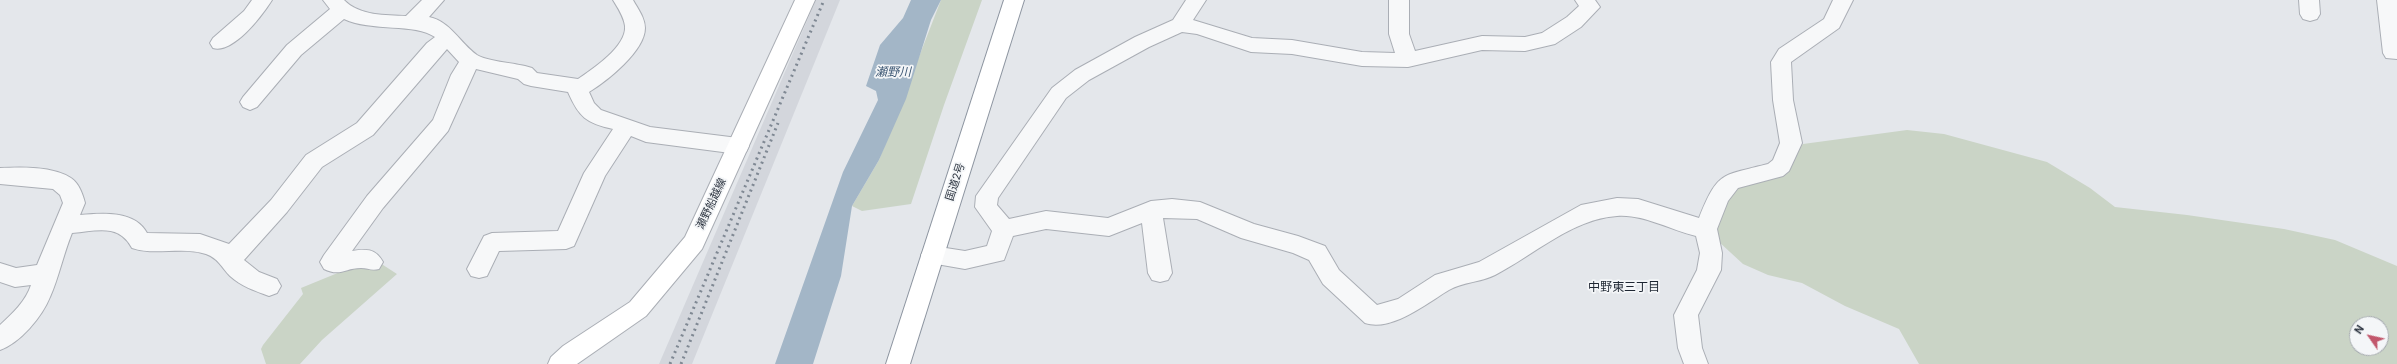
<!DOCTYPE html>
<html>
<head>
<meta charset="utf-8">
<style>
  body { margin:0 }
  #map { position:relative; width:2397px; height:364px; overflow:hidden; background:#e4e7eb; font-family:Roboto,sans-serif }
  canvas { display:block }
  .north { position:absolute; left:2349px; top:316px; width:40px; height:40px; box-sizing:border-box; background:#f4f6f8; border:1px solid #a5a9af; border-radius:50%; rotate:304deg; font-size:11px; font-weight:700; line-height:16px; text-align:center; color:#2e3642 }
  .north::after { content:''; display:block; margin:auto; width:14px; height:18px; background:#c2576c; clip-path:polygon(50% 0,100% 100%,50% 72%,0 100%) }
</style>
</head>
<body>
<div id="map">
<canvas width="2397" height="364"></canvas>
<div class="north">N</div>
</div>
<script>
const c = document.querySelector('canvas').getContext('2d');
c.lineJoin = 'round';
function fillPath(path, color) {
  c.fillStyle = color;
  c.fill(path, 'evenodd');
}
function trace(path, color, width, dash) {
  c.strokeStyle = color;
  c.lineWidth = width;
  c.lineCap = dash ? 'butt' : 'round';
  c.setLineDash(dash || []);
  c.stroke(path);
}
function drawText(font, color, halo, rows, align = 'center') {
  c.font = font + ' Roboto,"Noto Sans JP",sans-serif';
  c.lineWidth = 3.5;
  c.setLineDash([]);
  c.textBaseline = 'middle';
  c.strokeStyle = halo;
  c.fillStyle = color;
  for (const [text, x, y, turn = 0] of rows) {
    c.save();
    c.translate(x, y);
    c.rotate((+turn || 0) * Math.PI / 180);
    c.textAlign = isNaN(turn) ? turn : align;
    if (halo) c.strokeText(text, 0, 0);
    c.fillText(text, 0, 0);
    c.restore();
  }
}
const built = new Path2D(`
  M 816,0 L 840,0 L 692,364 L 659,364 Z`);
const green = new Path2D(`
  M 941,0 L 982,0 L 944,105 L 911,204 L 862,211 L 852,206 L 879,160 Z
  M 1907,130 L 1944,134 L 2047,162 L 2090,188 L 2115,207 L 2187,215 L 2284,229 L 2335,240 L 2397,266 L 2397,364 L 1919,364 L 1899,329 L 1845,306 L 1802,283 L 1768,275 L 1743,264 L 1718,241 L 1713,208 L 1726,192 L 1788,162 L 1803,144 ZM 2357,324 L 2381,324 L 2381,348 L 2357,348 Z
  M 380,263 L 397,274 L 322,340 L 300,364 L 266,364 L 261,349 L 263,345 L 303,294 L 301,288 L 345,270 Z`);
const water = new Path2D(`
  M 911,0 L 941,0 L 931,20 L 906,99 L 879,160 L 852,206 L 841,276 L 813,364 L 775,364 L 843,172 L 878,100 L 876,91 L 866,86 L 880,45 L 903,18 Z`);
const street = new Path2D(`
  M 252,0 L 272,0 C 262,16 233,54 213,48 L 210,43 L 213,38 L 244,11 Z
  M 323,0 L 344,0 C 359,16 386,15 406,16 L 422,0 L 444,0 L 429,17 C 450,21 460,43 477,55 C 486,61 513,63 525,66 L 532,68 L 537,73 L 578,79 C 593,69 627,46 625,26 C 624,17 618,8 613,0 L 633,0 C 638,9 645,18 645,28 C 645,51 607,81 589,92 L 594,103 L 601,110 L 650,127 L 738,138 L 746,140 L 749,146 L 746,152 L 738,154 L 646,142 L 631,136 L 605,176 L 574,246 L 566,249 L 499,251 L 487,276 L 479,278 L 471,276 L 467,269 L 484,236 L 492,233 L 558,231 L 584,173 L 613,129 C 586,123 579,117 568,92 L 531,86 L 524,84 L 518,79 L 476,69 L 448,131 L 383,208 L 352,251 C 366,249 375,248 383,262 L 379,269 C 371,271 368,268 361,268 C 345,268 340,277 324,269 L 320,262 L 324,255 L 367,196 L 433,120 L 451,75 L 459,62 L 447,49 L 373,135 L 322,167 L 287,212 L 244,260 L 259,272 L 277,279 L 281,286 L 277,293 L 269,296 C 255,291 241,286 230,276 C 222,268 218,258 206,254 C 182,246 155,256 132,248 C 119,223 96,231 72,233 C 63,255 59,277 50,297 C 42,317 20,343 0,350 L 0,325 C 12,314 26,301 31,285 L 15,287 L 0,282 L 0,263 L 16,268 L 37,265 L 63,203 L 60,195 L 53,189 L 0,184 L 0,168 C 21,167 53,166 71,178 C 79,183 83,195 85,203 L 80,215 C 102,213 135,210 147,233 L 200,234 L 229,244 L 271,200 L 306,155 L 357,123 L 427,43 L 435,37 C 415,23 372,32 344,19 L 301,55 L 257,107 L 250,110 L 243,107 L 240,102 L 243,97 L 287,45 L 330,9 Z
  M 1186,0 L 1206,0 L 1193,20 L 1252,38 L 1292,40 L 1362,52 L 1395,53 L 1389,34 L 1389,0 L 1409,0 L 1409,34 L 1415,51 L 1482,36 L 1525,37 L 1542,33 L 1567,17 L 1579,6 L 1575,0 L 1595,0 L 1600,7 L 1581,27 L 1555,44 L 1525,51 L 1482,50 L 1408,67 L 1362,66 L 1292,54 L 1251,52 L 1197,34 L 1182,32 L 1149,47 L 1089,80 L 1066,98 L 998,198 L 997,205 L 1009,219 L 1046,211 L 1108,218 L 1151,201 L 1172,199 L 1200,202 L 1254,224 L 1298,236 L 1325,246 L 1339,270 L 1377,305 L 1398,299 L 1435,275 L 1479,262 L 1581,205 L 1617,198 L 1638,199 L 1699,218 C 1718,171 1721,176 1768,164 L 1773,160 L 1780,143 L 1773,100 L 1771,62 L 1779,49 L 1824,19 L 1833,0 L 1853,0 L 1839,28 L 1791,62 L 1793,100 L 1802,143 L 1789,171 L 1783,176 L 1738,188 L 1728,201 L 1717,229 L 1722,253 L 1721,270 L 1698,315 L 1702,348 L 1708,364 L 1684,364 L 1678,348 L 1674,315 L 1697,270 L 1700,253 L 1696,236 C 1670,230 1644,214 1617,216 C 1572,219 1534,255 1495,275 C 1481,282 1463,282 1449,290 C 1427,303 1392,332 1365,323 L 1323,284 L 1309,260 L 1293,253 L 1241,238 L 1197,219 L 1163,218 L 1172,273 L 1168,280 L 1160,282 L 1152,280 L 1148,273 L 1142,223 L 1109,236 L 1046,229 L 1013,236 L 1004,260 L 965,269 L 925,262 L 921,255 L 925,248 L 933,246 L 965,251 L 987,246 L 992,231 L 975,207 L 976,196 L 1052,88 L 1075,70 L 1135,37 L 1173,20 Z
  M 2299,0 L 2319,0 L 2320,14 L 2317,19 L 2310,21 L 2303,19 L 2300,14 Z
  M 2377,0 L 2397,0 L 2397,59 L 2386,58 L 2383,53 Z`);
const secondary = new Path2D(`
  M 795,0 L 815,0 L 702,249 L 646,316 L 577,364 L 548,364 L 551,357 L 563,346 L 630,302 L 685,237 Z`);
const highway = new Path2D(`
  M 1004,0 L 1024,0 L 910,364 L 886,364 Z`);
const rail = new Path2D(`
  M 670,364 L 824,0
  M 681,364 L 778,123`);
const streetNames = [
  ["国道2号",956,182,-72],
  ["瀬野船越線",712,204,-65]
];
const waterNames = [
  ["瀬野川",893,73]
];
const neighbourhoodNames = [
  ["中野東三丁目",1624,288]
];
fillPath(built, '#d3d6dc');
fillPath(green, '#cad4c6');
fillPath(water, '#a3b6c7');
trace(street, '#aaaeb5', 2);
trace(secondary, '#aaaeb5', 2);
trace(highway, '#8d95a0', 2);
fillPath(street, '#f7f8f9');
fillPath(secondary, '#fff');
fillPath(highway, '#fff');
trace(rail, '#7f8893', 3, [2, 4]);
drawText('11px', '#2e3642', '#f4f6f8', streetNames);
drawText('italic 12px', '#3b5672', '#f4f6f8', waterNames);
drawText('12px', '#1f2733', '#f4f6f8', neighbourhoodNames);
</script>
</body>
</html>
